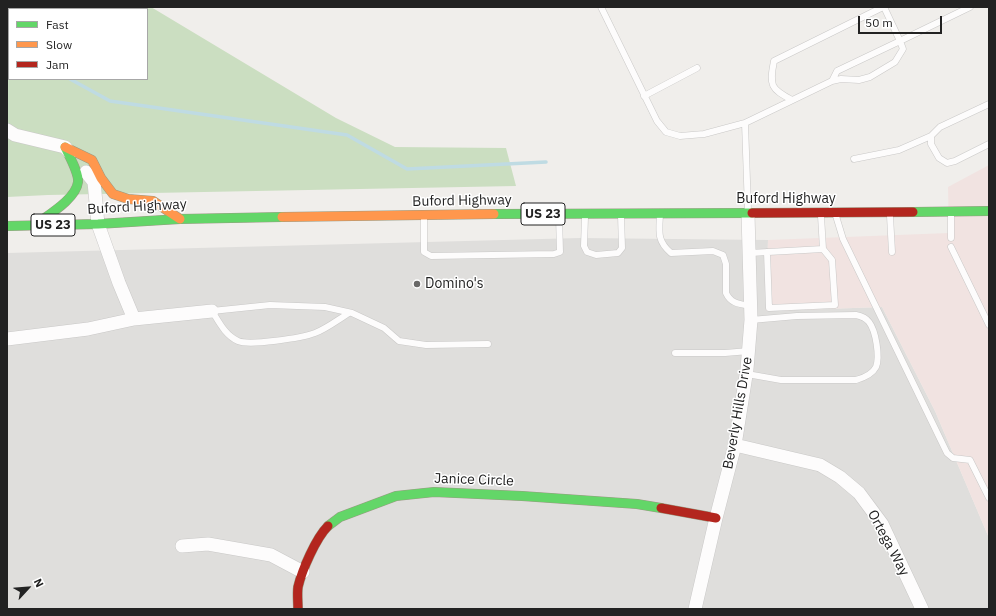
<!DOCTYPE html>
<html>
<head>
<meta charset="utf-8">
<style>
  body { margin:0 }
  #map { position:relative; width:996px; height:616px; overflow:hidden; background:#f0eeeb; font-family:"IBM Plex Sans",sans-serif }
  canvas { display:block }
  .frame { position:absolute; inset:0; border:8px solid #222; pointer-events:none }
  .legend { position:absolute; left:8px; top:8px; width:140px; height:72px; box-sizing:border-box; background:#fff; border:1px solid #a7a7a7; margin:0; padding:5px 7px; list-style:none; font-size:12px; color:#222 }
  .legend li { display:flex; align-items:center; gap:8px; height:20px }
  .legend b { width:20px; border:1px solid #a7a7a7 }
  .north { position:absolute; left:8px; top:568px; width:40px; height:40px; -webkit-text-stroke:3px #fff; paint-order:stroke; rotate:64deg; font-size:11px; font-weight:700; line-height:16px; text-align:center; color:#222 }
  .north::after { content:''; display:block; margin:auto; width:14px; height:18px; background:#222; clip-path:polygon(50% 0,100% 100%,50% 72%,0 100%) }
  .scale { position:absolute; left:858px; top:16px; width:84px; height:18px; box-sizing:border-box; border:2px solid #222; border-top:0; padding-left:5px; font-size:12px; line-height:14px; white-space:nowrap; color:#222; -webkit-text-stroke:3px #fff; paint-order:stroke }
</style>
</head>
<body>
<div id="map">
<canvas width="996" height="616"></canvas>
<div class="frame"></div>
<ul class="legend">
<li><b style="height:5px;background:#63d668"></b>Fast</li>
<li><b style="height:5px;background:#ff974d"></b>Slow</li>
<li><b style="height:5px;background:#b3261e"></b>Jam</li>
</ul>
<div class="north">N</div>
<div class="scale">50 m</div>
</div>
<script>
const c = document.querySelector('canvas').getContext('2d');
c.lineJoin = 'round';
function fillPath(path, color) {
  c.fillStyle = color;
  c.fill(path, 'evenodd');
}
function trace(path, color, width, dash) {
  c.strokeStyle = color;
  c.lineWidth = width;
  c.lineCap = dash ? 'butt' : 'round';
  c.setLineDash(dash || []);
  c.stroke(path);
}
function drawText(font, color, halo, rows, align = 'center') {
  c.font = font + ' "IBM Plex Sans",sans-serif';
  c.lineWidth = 3;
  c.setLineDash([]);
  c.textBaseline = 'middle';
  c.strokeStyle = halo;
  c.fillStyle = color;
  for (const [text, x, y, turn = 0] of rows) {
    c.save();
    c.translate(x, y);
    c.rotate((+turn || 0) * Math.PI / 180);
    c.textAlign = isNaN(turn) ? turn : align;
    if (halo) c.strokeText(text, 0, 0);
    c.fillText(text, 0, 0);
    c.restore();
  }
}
const residential = new Path2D(`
  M 580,238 L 768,240 L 766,311 L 882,307 L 935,411 L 989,538 L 989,609 L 7,609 L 7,253 Z`);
const commercial = new Path2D(`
  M 989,165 L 989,538 L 935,411 L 882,307 L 766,311 L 768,240 L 949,233 L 948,187 Z`);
const forest = new Path2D(`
  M 7,7 L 151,7 L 336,118 L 395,147 L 506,148 L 516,186 L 48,195 L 7,197 ZM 9,9 L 147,9 L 147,79 L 9,79 Z`);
const stream = new Path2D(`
  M 7,11 L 9,13
  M 70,79 L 110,101 L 347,135 L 407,169 L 546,162`);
const lane = new Path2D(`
  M 601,7 L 657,121 L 666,132 L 680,136 L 704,134 L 745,123 L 832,81 L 841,79 L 859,80 L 870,77 L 895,62 L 903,49 L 900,41 L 837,71 L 832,81
  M 884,7 L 900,41 L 970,7
  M 644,96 L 697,68
  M 792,100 C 771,89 769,86 774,61 L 883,7
  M 989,104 L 940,127 L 931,136 L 931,144 L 939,158 L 947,163 L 955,161 L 989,144
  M 745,123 L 748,210
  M 854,159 L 899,150 L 931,136
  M 660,215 C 659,232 657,241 671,253 L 713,251 L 723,255 L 726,264 L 726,293 C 731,304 740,304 751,306
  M 836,216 L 843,239 L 947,453 L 953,458 L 970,460 L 989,498
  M 890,216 L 892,252
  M 585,217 L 584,246 L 587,252 L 596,255 L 618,253 L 622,248 L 621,215
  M 424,219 L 424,252 L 431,256 L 554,254 L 560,252 L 559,216
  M 951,238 L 951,215
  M 951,247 L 989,325
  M 767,252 L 769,308 L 835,305 L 832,260 L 823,249 L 821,216
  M 750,253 L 823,249
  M 349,313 C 339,319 326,329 315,333 C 302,338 249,346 238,341 C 225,335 219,322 212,311 L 270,305 L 325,307 L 352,313 L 384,328 L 399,341 L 426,345 L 488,344
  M 675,353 L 725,353 L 749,351
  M 747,374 L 781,380 L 856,380 C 863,378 872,375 876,367 C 880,357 876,331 869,322 C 866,318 861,316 856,315 L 797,316 L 751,320`);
const street = new Path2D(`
  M 7,130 L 15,135 L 65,147 L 70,153
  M 86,172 L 94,182 L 98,224 L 119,283 L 134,319 L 212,311
  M 7,339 L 88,329 L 134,319
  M 735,445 L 820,465 L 840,477 L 859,493 L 882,524 L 922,609
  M 182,546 L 208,544 L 271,555 L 303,572
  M 695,609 L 716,518 L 735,445 L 747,369 L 751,320 L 748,214`);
const fast = new Path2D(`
  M 913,212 L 989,211
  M 494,214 L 752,213
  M 35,225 C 48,215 76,199 78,182 C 79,173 69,156 65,147
  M 7,226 L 98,224 L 180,219 L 282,217
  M 328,526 L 340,517 L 396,496 L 434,492 L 522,496 L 637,504 L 661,508`);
const slow = new Path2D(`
  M 65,147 L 92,160 L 101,178 L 113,194 L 128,199 L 153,201 L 180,219
  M 282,217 L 494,214`);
const jam = new Path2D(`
  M 752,213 L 913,212
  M 661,508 L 716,518
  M 298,609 C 298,602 297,594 298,587 C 302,570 316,538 328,526`);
const markers = [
  [417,284,4,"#6a6968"]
];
const shields = [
  [543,214,44],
  [53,225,44]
];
const shieldNames = [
  ["US 23",543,214],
  ["US 23",53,225]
];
const streetNames = [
  ["Buford Highway",786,199],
  ["Buford Highway",462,201,-1],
  ["Buford Highway",137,207,-3],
  ["Beverly Hills Drive",738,413,-80],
  ["Janice Circle",474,480,2],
  ["Ortega Way",888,543,62]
];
const poiNames = [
  ["Domino's",425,284]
];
fillPath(residential, '#dfdedc');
fillPath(commercial, '#f1e3e1');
fillPath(forest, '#cbdec1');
trace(stream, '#bfdbe3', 3.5);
trace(lane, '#c9c8c7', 7);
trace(street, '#c9c8c7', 14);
trace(fast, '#999a82', 10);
trace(slow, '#999a82', 10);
trace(jam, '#999a82', 10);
trace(lane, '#fdfcfc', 6);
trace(street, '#fdfcfc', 13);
trace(fast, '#63d668', 9);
trace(slow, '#ff974d', 9);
trace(jam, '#b3261e', 9);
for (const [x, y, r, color] of markers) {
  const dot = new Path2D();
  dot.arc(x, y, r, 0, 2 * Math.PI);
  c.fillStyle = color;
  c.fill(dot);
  trace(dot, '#fff', 1.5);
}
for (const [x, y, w] of shields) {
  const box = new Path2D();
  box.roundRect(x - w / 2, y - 11, w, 22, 3);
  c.fillStyle = '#fff';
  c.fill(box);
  trace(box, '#222', 1);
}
drawText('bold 13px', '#222', null, shieldNames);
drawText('14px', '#222', '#fff', streetNames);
drawText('14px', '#222', '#fff', poiNames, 'left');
</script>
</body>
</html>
